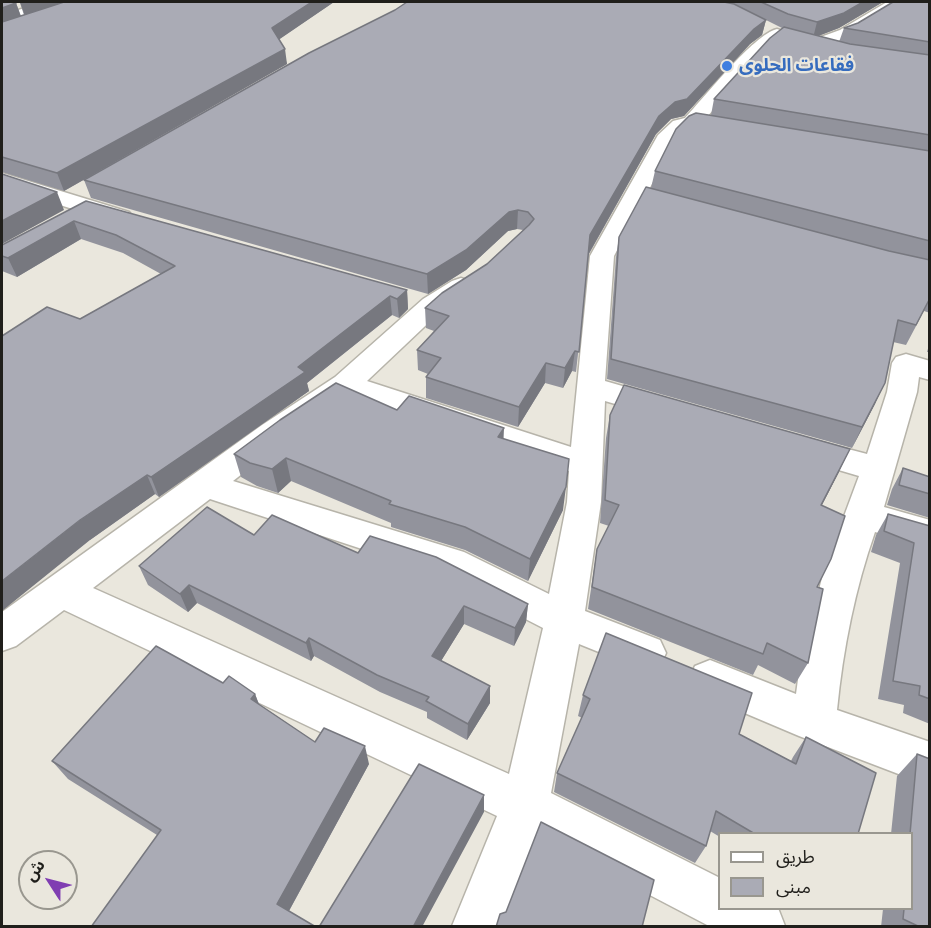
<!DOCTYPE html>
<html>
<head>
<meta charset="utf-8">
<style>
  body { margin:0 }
  #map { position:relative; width:931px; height:928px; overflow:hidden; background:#eae7dd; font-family:"Roboto Condensed","Noto Sans Arabic",sans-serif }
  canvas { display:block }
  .frame { position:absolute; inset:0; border:3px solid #201f1b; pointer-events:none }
  .legend { position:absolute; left:718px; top:832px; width:195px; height:78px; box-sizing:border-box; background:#eae7dd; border:2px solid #99978f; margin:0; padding:8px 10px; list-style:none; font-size:18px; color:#201f1b }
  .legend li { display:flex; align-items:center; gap:12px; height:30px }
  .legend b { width:30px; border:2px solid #99978f }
  .north { position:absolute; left:18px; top:850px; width:60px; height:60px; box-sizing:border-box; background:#eae7dd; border:2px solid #99978f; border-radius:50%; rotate:306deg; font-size:16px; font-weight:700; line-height:24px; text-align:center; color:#201f1b }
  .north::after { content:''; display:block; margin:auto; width:21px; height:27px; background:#803eb2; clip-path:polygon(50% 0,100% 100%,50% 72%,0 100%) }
</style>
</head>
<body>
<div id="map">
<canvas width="931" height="928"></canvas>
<div class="frame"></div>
<ul class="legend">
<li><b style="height:8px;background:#fff"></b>طريق</li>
<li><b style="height:16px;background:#aaabb5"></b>مبنى</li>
</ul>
<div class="north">ش</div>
</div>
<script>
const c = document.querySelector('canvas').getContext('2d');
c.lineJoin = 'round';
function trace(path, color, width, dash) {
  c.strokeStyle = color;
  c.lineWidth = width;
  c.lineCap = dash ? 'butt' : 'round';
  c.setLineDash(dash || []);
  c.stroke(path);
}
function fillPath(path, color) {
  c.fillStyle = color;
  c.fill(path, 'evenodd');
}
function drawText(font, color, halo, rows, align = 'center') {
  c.font = font + ' "Roboto Condensed","Noto Sans Arabic",sans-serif';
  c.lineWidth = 4.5;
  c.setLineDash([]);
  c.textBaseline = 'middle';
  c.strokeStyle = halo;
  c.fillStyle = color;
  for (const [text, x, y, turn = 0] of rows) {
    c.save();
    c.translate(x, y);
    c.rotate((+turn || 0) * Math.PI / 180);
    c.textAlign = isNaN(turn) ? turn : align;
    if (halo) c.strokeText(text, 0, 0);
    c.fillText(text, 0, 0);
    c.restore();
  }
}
const minor = new Path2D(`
  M 887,2 L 904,2 L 852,36 L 813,50 L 805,45 L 807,42 L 840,30 Z
  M 777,29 L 783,31 L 785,34 L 764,52 L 699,126 L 687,129 L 674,142 L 614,256 L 605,381 L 674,401 L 678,408 L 674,415 L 663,418 L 605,401 L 601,502 L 585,611 L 660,640 L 666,653 L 660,666 L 646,671 L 579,644 L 551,793 L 720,878 L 720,908 L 778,908 L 785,926 L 709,926 L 537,836 L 502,926 L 452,926 L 497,816 L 64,610 L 16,646 L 2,651 L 2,612 L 262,425 L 335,377 L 423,299 L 452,281 L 461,278 L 470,281 L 474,286 L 470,291 L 441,311 L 367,381 L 571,447 L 590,256 L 658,135 L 673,121 L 685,118 C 704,98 753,35 777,29 ZM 350,396 L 569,471 L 567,502 L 549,594 L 464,552 L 233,481 L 284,441 ZM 210,499 L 438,574 L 543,628 L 509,774 L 93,588 Z
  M 2,173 L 129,212 L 133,217 L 129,222 L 121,224 L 2,187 Z
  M 906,354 L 930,361 L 930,380 L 919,377 L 917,392 L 884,507 L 930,520 L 930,548 L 875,532 C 855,589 843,649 837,710 L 930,742 L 930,786 L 799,736 L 695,692 L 689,679 L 695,666 L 710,660 L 796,694 L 800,665 L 824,570 L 859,476 L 791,456 L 786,448 L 791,440 L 802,437 L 867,454 L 887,392 L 892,363 L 896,357 Z`);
const major = new Path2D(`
  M 44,2 L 64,2 L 62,5 L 2,24 L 2,15 Z`);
const wall = new Path2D(`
  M 2,2 L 16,3 L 21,16 L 24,15 L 20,3 L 16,2 L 334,2 L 279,39 L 287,64 L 64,191 L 2,172 Z
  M 407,2 L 883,2 L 839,28 L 818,36 L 839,42 L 844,28 L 930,2 L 930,313 L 924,311 L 906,345 L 893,342 L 875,404 L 852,448 L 607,379 L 616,257 L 619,237 L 651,188 L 655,171 L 711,115 L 714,99 L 782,28 L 766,20 L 762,35 L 750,44 L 684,116 L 671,119 L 656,134 L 589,254 L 576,372 L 572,371 L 563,388 L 545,383 L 518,427 L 426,398 L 426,377 L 428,374 L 418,370 L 417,350 L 434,331 L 426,328 L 425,308 L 487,264 L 523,230 L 517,229 L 508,231 L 466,270 L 428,294 L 91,198 L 84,180 L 395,10 Z
  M 86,201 L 407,290 L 408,309 L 399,318 L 392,315 L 307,383 L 309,391 L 159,497 L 155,494 L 90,540 L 80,319 L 161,274 L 123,253 L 81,239 L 17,277 L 2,271 L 2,245 Z
  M 930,342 L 930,352 L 927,352 Z
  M 397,410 L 504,439 L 563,510 L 528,581 L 465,550 L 391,527 L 391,523 L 291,481 L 278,493 L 257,486 L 241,477 L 234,454 Z
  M 610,415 L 839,472 L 822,505 L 817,587 L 808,663 L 795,684 L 758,665 L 753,675 L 588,609 L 597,549 L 609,526 L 600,523 L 606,438 Z
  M 903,468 L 930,477 L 930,518 L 887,505 L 892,489 Z
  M 888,514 L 930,526 L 930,724 L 903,713 L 904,705 L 878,699 L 900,563 L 871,552 L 876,535 Z
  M 254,535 L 358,553 L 528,604 L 526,622 L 514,646 L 464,624 L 441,661 L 490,686 L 490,703 L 467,740 L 427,718 L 427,712 L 380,692 L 314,656 L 311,661 L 197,603 L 188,612 L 148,585 L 139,566 Z
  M 223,683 L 255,694 L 259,704 L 315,742 L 369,764 L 289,911 L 157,835 L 68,779 L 52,761 Z
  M 583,695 L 739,734 L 791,761 L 793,757 L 806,737 L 858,834 L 720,834 L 720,837 L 710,831 L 706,846 L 695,863 L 554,792 L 557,773 L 582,718 L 578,716 Z
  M 917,754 L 930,927 L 881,927 L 883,909 L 912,909 L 912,834 L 891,834 L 897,776 Z`);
const shadedWall = new Path2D(`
  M 20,2 L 68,2 L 25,16 Z
  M 312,2 L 334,2 L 274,43 L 272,28 Z
  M 863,2 L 883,2 L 839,28 L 813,38 L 817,22 Z
  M 16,3 L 21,17 L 2,24 L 2,8 Z
  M 766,20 L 762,35 L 750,44 L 684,116 L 671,119 L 656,134 L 588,255 L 590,235 L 659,116 L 754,29 Z
  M 285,49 L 287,64 L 64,191 L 57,173 Z
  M 57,192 L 64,210 L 2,244 L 2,221 Z
  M 518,210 L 517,229 L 508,231 L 466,270 L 428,294 L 427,274 L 509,212 Z
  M 74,221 L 81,239 L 17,277 L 8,258 Z
  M 407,290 L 408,309 L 399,318 L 397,299 Z
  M 390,296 L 392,315 L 307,383 L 309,391 L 159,497 L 151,477 L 298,367 Z
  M 575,351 L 572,371 L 563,388 L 565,368 Z
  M 546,363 L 545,383 L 518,427 L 519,407 Z
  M 885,383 L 875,404 L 852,448 L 862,427 Z
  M 504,428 L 503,451 L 498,437 Z
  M 850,449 L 839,472 L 810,528 L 821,505 Z
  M 286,458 L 291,481 L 278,493 L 272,469 Z
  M 147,475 L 155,494 L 90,540 L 2,611 L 2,581 L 80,520 Z
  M 566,487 L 563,510 L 528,581 L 530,559 Z
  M 189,585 L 197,603 L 188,612 L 180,594 Z
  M 528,604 L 526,622 L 514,646 L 515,628 Z
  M 464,606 L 464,624 L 433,674 L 432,656 Z
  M 309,638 L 314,656 L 311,661 L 306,643 Z
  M 490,686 L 490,703 L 467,740 L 468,724 Z
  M 255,694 L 262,713 L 251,699 Z
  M 365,746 L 369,764 L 285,918 L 277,904 Z
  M 484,795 L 484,812 L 422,927 L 413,927 Z`);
const building = new Path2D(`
  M 2,2 L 11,2 L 16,3 L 2,8 Z
  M 64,2 L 312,2 L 272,28 L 285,49 L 57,173 L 2,157 L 2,22 Z
  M 407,2 L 724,2 L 734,4 L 766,20 L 754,29 L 687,99 L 675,102 L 659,116 L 590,235 L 579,352 L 575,351 L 565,368 L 546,363 L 519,407 L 426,377 L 441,358 L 417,350 L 449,316 L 425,308 L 442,293 L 487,264 L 529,225 L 534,219 L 528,212 L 518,210 L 509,212 L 466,250 L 427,274 L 84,180 L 309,53 L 395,10 Z
  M 761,2 L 863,2 L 844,13 L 817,22 L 788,14 Z
  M 893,2 L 930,2 L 930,42 L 844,28 L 858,23 Z
  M 784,27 L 850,44 L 930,55 L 930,135 L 714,99 L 770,38 Z
  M 696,113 L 930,151 L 930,241 L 655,171 L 676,129 L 689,116 Z
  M 2,174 L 57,192 L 2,221 Z
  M 646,187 L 889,251 L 930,260 L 930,298 L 916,325 L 898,320 L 885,383 L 862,427 L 611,359 L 619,237 Z
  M 86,201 L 407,290 L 397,299 L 390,296 L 298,367 L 305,372 L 151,477 L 147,475 L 80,520 L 2,581 L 2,336 L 47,307 L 80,319 L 175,266 L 116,235 L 74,221 L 8,258 L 2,256 L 2,245 Z
  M 336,383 L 397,410 L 409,396 L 504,428 L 498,437 L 569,459 L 566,487 L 530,559 L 465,527 L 389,504 L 391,501 L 286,458 L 272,469 L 250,463 L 234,454 L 280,420 Z
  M 624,385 L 850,449 L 821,505 L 845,516 L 831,559 L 817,587 L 823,589 L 808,663 L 767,643 L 763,654 L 592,587 L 597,549 L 619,505 L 605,500 L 610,415 Z
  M 903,468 L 930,477 L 930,494 L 899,485 Z
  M 207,507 L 254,535 L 272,515 L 358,553 L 370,536 L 436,557 L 528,604 L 515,628 L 464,606 L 432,656 L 490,686 L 468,724 L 426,701 L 429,697 L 377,675 L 309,638 L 306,643 L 189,585 L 180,594 L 139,566 Z
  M 888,514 L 930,526 L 930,699 L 919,695 L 920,686 L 893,681 L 914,543 L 884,531 Z
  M 606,633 L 752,693 L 739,734 L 796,764 L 806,737 L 876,773 L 858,834 L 755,834 L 716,811 L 706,846 L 557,773 L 590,699 L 583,695 Z
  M 156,646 L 223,683 L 229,676 L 255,694 L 251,699 L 315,742 L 324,728 L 365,746 L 277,904 L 316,927 L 91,927 L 161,830 L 52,761 Z
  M 917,754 L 930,759 L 930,927 L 920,927 L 903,919 L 904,909 L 912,909 L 912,834 L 910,834 Z
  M 419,764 L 484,795 L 413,927 L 319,927 Z
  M 541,822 L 654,880 L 642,927 L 496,927 L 500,914 L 506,912 Z`);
const markers = [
  [727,66,6,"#3f7fe0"]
];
const farShopnames = [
  ["فقاعات الحلوى",739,66]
];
trace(minor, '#b7b4aa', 3);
trace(major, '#b7b4aa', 3);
fillPath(minor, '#fff');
fillPath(major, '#fff');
fillPath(wall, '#92939c');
fillPath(shadedWall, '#77787f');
fillPath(building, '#aaabb5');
trace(building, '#77787f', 1.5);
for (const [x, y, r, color] of markers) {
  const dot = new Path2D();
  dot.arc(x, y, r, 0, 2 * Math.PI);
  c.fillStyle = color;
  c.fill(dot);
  trace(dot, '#eae7dd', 2);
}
drawText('bold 18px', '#366cbe', '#eae7dd', farShopnames, 'left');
</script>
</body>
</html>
